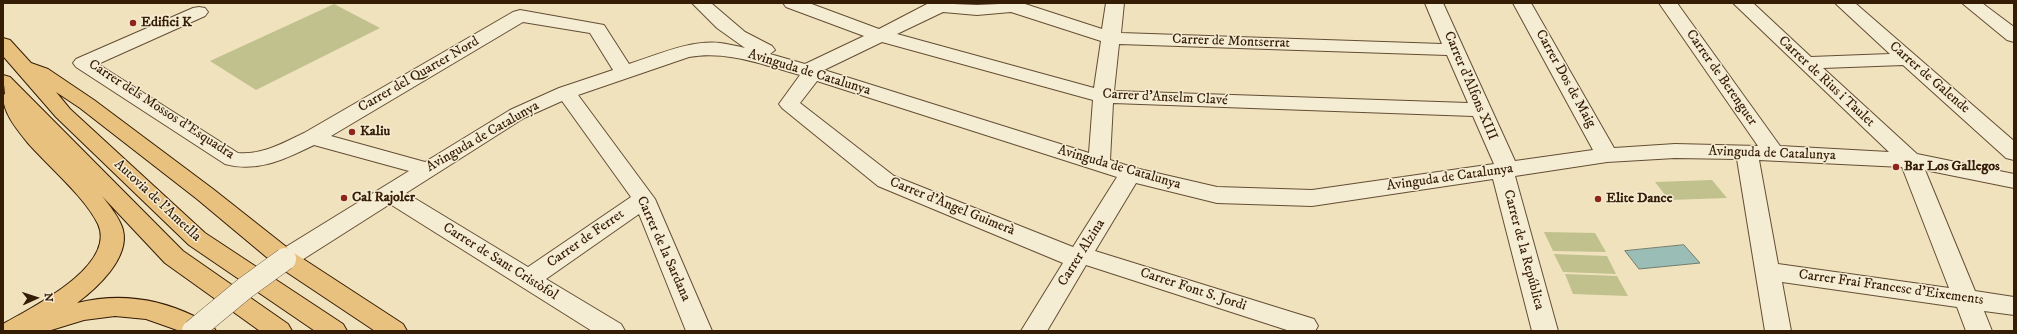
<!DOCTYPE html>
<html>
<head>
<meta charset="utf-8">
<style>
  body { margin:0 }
  #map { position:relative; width:2017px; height:334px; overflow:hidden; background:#f0e2bd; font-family:"IM FELL DW Pica",serif }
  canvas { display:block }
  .frame { position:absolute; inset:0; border:4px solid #351c05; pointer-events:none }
  .north { position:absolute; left:16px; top:278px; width:40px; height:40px; -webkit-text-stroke:3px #f5ecd4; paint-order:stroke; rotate:87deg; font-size:11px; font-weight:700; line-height:16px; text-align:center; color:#351c05 }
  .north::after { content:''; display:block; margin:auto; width:14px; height:18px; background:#351c05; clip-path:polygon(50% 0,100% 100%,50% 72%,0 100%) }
</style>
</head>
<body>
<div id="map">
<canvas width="2017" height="334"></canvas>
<div class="frame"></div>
<div class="north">N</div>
</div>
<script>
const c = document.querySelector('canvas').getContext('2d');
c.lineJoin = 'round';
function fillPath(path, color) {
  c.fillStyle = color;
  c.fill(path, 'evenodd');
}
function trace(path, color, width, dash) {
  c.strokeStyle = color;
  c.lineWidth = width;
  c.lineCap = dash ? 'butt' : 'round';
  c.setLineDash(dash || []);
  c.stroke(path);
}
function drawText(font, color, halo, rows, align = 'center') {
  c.font = font + ' "IM FELL DW Pica",serif';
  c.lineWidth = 3;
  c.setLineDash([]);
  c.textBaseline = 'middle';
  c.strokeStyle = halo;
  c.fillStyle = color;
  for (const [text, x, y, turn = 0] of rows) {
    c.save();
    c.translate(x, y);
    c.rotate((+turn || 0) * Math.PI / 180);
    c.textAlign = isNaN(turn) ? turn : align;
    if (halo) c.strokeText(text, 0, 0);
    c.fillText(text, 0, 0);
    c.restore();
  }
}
const green = new Path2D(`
  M 334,4 L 380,28 L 256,90 L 210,61 Z
  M 1712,180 L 1727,198 L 1669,200 L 1655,182 Z
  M 1544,232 L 1595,233 L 1606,252 L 1553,251 Z
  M 1554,254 L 1607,256 L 1616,274 L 1563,272 Z
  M 1565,274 L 1617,276 L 1628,296 L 1573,294 Z`);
const water = new Path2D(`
  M 1684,245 L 1700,263 L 1639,269 L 1625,251 Z`);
const minor = new Path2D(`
  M 692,3 L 711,3 L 745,32 L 772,46 L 775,50 L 770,54 L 805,64 L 864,36 L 786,7 L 783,3 L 809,3 L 879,29 L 929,3 L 977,5 L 1022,3 L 1102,29 L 1106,3 L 1124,3 L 1121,33 L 1442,44 L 1425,3 L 1443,3 L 1515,161 L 1593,150 L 1513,3 L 1531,3 L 1614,148 L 1675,144 L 1758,146 L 1659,3 L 1677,3 L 1780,146 L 1889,152 L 1733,3 L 1753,3 L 1811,57 L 1890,54 L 1835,3 L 1855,3 L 2014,141 L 2014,160 L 2006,158 L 1903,65 L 1823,68 L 1917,154 L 2014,174 L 2014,188 L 1925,170 L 1975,291 L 2014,297 L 2014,315 L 1984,311 L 1992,331 L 1966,331 L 1957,307 L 1782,282 L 1791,331 L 1765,331 L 1737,159 L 1675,158 L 1607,162 L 1515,176 L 1558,331 L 1532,331 L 1493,179 L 1312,206 L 1217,203 L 1136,183 L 1095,251 L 1314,319 L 1318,326 L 1315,331 L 1290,331 L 1086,265 L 1047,331 L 1021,331 L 1063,263 L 878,186 L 782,108 L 779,104 L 800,75 C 764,65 727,50 689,57 L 578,95 L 655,199 L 712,331 L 686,331 L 639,214 L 546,279 L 621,324 L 625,331 L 592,331 L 390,204 L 294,265 L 285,268 L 276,265 L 273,259 L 276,253 L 409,171 L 314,145 C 285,159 258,173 225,164 L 76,67 L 73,63 L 76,59 L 193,8 L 199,7 L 205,8 L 208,12 L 205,16 L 98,64 L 238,153 C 263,155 283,143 304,133 L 513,12 L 520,10 L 604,25 L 629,64 C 658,55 689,40 720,43 C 728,44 737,46 745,48 L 717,28 ZM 943,12 L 977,15 L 1011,12 L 1101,41 L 1094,88 L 897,34 ZM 523,22 L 590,33 L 613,70 L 559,88 L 510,110 L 425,162 L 331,136 ZM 882,42 L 1093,100 L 1089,153 L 824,70 ZM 1119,44 L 1447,55 L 1468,103 L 1114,91 ZM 817,81 L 1117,177 L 1073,247 L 894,176 L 800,103 ZM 562,101 L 631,197 L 528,267 L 406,193 L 524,118 ZM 1113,103 L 1473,116 L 1494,164 L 1312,190 L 1217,187 L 1135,168 L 1110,160 ZM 1759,160 L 1902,167 L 1949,288 L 1778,264 Z
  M 1962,3 L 1982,3 L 2014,27 L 2014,42 L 2007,40 Z`);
const highway = new Path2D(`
  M 3,38 L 10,40 L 31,63 L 48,69 L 94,100 L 213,189 L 294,253 L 403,324 L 407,331 L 375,331 L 276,265 L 197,199 L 80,108 L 56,92 L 70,109 L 205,233 L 343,324 L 347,331 L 315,331 L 189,245 L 56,117 L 3,56 Z
  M 3,75 L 10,77 L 183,251 L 288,324 L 292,331 L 260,331 L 165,263 L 102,196 C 109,205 120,218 123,230 C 130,258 97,288 77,303 C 117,293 157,298 194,316 C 203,320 211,322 216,331 L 180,331 L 146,319 L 115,316 L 84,320 L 48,331 L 3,331 L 3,324 C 31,308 117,266 98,224 C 85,197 47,165 27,142 C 16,128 3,113 3,95 L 5,94 Z`);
const minorBridge = new Path2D(`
  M 193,331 L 245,288 L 285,259`);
const markers = [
  [133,23,4,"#8f2418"],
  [352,132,4,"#8f2418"],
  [1896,167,4,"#8f2418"],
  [344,198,4,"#8f2418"],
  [1598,199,4,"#8f2418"]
];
const poiNames = [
  ["Edifici K",141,23],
  ["Kaliu",360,132],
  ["Bar Los Gallegos",1904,167],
  ["Cal Rajoler",352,198],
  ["Elite Dance",1606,199]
];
const streetNames = [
  ["Carrer de Montserrat",1231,42,2],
  ["Avinguda de Catalunya",809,73,17],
  ["Carrer del Quarter Nord",419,75,-30],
  ["Carrer de Berenguer",1721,78,55],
  ["Carrer de Galende",1929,78,41],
  ["Carrer Dos de Maig",1565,79,61],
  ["Carrer de Rius i Taulet",1826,82,43],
  ["Carrer d'Alfons XIII",1470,86,67],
  ["Carrer d'Anselm Clavé",1165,98,3],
  ["Carrer dels Mossos d'Esquadra",161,110,33],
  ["Avinguda de Catalunya",483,137,-30],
  ["Avinguda de Catalunya",1772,154,2],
  ["Avinguda de Catalunya",1119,168,16],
  ["Avinguda de Catalunya",1450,178,-8],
  ["Autovia de l'Ametlla",157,201,43],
  ["Carrer d'Àngel Guimerà",952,207,22],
  ["Carrer de Ferret",586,239,-35],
  ["Carrer de la Sardana",663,249,66],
  ["Carrer de la República",1523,250,75],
  ["Carrer Alzina",1082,253,-58],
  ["Carrer de Sant Cristòfol",500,262,32],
  ["Carrer Frai Francesc d'Eixements",1891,288,8],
  ["Carrer Font S. Jordi",1193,290,18]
];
fillPath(green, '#c0c18c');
fillPath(water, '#9abdb5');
trace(water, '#727d6f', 1);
trace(minor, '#644e33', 2);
trace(highway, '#351c05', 2);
fillPath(minor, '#f5ecd4');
fillPath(highway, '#e8c17e');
trace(minorBridge, '#644e33', 23, []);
trace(minorBridge, '#f5ecd4', 22);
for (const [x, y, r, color] of markers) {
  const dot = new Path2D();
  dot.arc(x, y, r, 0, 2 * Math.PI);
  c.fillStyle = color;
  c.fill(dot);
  trace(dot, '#f5ecd4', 1.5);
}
drawText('bold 14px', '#351c05', '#f5ecd4', poiNames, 'left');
drawText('14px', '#351c05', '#f5ecd4', streetNames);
</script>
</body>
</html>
